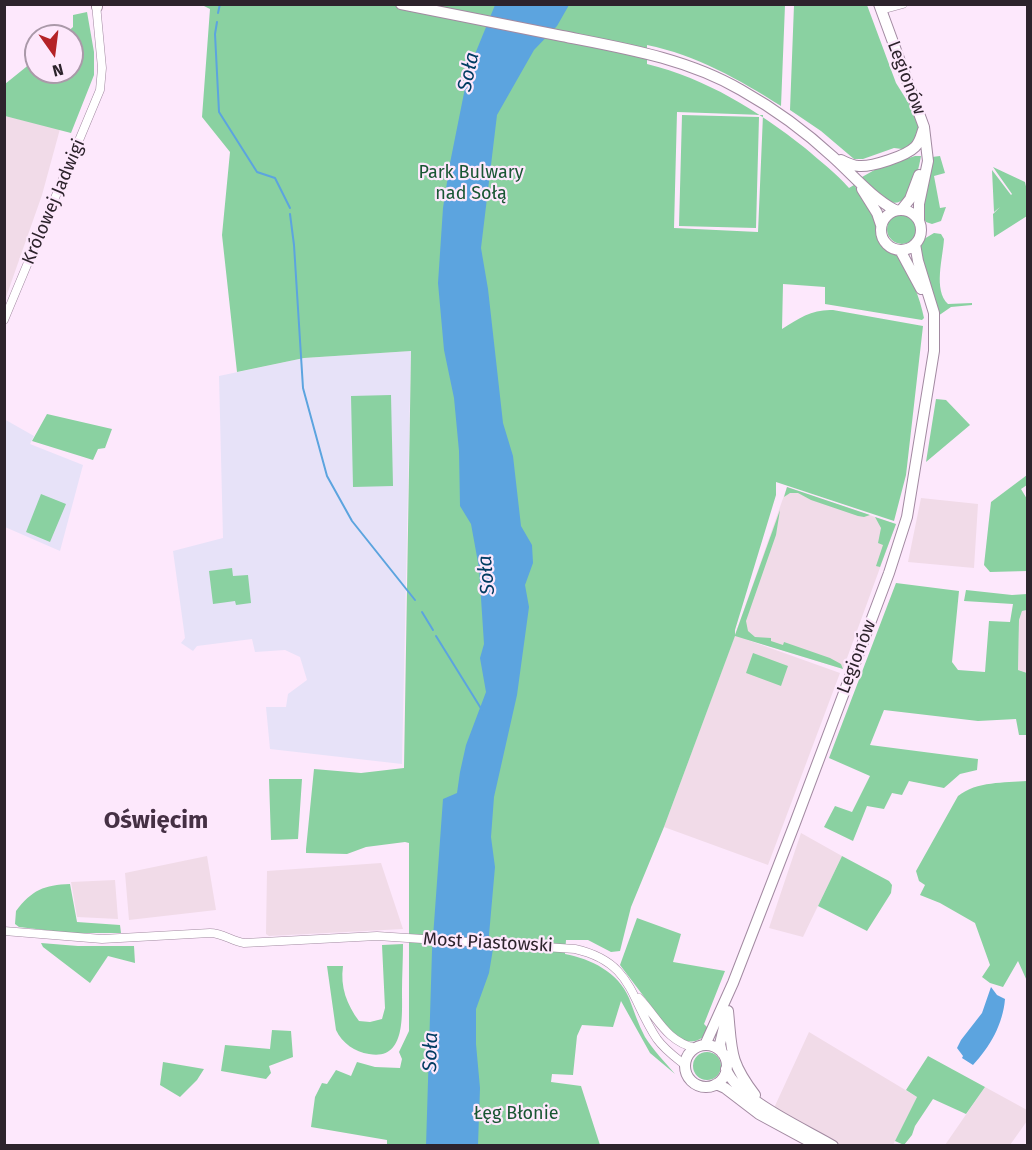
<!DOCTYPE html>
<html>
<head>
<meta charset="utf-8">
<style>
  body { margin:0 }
  #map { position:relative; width:1032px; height:1150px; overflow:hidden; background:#fde8fc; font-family:"Fira Sans",sans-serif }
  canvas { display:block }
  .frame { position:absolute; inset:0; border:6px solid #2d232c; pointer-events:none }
  .north { position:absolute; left:24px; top:24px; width:60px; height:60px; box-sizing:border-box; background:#fde8fc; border:2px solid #aa99a9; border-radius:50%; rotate:166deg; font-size:16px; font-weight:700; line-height:24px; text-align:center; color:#2d232c }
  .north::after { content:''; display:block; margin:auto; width:21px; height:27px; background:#b42327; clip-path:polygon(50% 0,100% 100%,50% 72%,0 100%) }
</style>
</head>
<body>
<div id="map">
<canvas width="1032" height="1150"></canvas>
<div class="frame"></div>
<div class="north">N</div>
</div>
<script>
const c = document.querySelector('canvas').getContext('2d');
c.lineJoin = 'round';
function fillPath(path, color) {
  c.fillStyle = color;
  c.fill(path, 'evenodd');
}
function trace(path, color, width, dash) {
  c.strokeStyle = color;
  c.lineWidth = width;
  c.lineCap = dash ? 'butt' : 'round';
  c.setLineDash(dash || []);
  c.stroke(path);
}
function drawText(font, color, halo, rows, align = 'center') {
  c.font = font + ' "Fira Sans",sans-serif';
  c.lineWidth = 4.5;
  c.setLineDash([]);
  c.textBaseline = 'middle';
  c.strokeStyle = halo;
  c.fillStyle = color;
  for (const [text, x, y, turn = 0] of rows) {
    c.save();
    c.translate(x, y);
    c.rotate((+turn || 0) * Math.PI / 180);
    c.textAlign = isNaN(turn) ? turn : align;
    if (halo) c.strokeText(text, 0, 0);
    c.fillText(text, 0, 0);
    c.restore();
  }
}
const commercial = new Path2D(`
  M 5,116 L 60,129 L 42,195 L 5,300 Z
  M 787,487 L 896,524 L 843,669 L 745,639 L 840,673 L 768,865 L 664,827 L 735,635 Z
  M 921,498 L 978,504 L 974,568 L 908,562 Z
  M 1027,610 L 1027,673 L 1018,670 L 1019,620 L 1022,611 Z
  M 801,833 L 842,856 L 803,937 L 769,928 Z
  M 207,856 L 216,910 L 129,920 L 125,873 Z
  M 381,863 L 403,929 L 269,936 L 266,934 L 267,871 Z
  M 115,880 L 118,919 L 77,917 L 71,882 Z
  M 809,1032 L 917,1097 L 893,1145 L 841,1145 L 774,1108 Z
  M 985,1087 L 1027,1110 L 1027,1121 L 1010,1145 L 945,1145 Z`);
const education = new Path2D(`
  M 411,351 L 402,764 L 270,749 L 266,707 L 286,707 L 288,694 L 307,680 L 300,657 L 285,650 L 255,652 L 252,639 L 197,646 L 193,651 L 181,643 L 185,638 L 173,551 L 223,538 L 219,376 L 304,358 Z
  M 4,419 L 34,436 L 30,444 L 83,465 L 60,551 L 5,527 Z`);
const green = new Path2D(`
  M 202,5 L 785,5 L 781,106 C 740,80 696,55 647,45 L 647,64 C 707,79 757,110 805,148 C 820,161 836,173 849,188 L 854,185 C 861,195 871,205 876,216 C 879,224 875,231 879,239 C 884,248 893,250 899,258 C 911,275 920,298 924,318 L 922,320 L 825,304 L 825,287 L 783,284 L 782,329 C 799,318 813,309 833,310 L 923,326 L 906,475 L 894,521 L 776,482 L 776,495 L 735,630 L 735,635 L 780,510 L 776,535 L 746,621 L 748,631 L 755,637 L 771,638 L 771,641 L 783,645 L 784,642 L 830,658 L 841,664 L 843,669 L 735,636 L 664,827 L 631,907 L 620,951 L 611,952 L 588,940 L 566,940 L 565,954 C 591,959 618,972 629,998 C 634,1011 638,1024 645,1037 C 653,1050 665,1062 675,1074 L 650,1053 L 621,1001 L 613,1027 L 582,1025 L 577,1036 L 573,1075 L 552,1074 L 551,1082 L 581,1086 L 600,1145 L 387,1145 L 387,1140 L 311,1127 L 315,1097 L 322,1083 L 327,1084 L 336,1070 L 351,1076 L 357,1062 L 375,1067 L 400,1068 L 402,1059 L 399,1052 L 409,1031 L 409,843 L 405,842 L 366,847 L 347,854 L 306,853 L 306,849 L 314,769 L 361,773 L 404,768 L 411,351 L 304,358 L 237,372 L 222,235 L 230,152 L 202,117 L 210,9 ZM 677,112 L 763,115 L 758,232 L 674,228 Z
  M 794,5 L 867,5 L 896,83 L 911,107 L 919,126 L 916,140 L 909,146 L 902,149 L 894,148 L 863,159 L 854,159 L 821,131 L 790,110 Z
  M 87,12 L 94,52 L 94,75 L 71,133 L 5,116 L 5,84 L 36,59 L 36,72 L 72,72 L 72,36 L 63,36 L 73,27 L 73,15 Z
  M 682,115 L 759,117 L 756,228 L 679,226 Z
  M 915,156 L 921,156 C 918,172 910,214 885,200 C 877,195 869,184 862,177 L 878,168 Z
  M 940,156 L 945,173 L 934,176 L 940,208 L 946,207 L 941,221 L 932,224 L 926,222 L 921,213 L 932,157 Z
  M 993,167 L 1025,182 L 1027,191 L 1027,216 L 994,237 L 993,214 L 1000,207 L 994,212 L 992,170 L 1011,195 L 1012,194 Z
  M887 229a15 15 0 1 1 30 0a15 15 0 1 1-30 0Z
  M 934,233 L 941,234 L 944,239 C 943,258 933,290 948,304 L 972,303 L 972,305 L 951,307 L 938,316 L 918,252 L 924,239 Z
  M 391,395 L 393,486 L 353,487 L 351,396 Z
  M 936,399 L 946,400 L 970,425 L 926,462 Z
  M 47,414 L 112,429 L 105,448 L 98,449 L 93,460 L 32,441 Z
  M 1027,475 L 1027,485 L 1021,489 L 1027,499 L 1027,571 L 990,572 L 984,565 L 991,502 Z
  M 787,487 L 870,515 L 864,517 L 858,516 L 811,500 L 798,493 L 790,493 L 784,497 Z
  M 41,494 L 66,504 L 50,542 L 26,532 Z
  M 875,517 L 896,524 L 880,567 L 876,566 L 883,545 L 878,543 L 881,528 Z
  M 232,568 L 233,576 L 248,575 L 251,603 L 236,605 L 235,601 L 213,604 L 209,571 Z
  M 896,583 L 959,591 L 952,662 L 958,670 L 985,672 L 989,621 L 1010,622 L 1013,604 L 964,601 L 966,590 L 1012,595 L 1027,594 L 1027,610 L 1022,611 L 1019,620 L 1018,670 L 1027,673 L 1027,735 L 1019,735 L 1016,719 L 978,721 L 884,710 L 870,745 L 978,759 L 977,770 L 960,774 L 944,788 L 909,781 L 902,795 L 892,793 L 884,809 L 867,806 L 853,841 L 824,827 L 835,806 L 852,812 L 870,776 L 829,758 Z
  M 753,653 L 788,666 L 781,686 L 746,673 Z
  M 269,779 L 302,779 L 298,839 L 271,840 Z
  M 1027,781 L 1027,981 L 1018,961 L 1003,987 L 990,983 L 982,977 L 990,965 L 975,923 L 940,903 L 920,895 L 925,885 L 919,881 L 916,871 L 958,796 C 977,781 1004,783 1027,781 Z
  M 842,856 L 889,881 L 892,885 L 891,893 L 867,931 L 818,906 Z
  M 70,884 L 77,922 L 120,925 L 121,933 L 70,933 L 19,927 L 15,924 L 16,911 C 32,890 44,885 70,884 Z
  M 637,918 L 681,934 L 673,962 L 725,971 L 704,1024 L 709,1029 C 701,1045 686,1044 673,1035 L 620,965 Z
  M 41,943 L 78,946 L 134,946 L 135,963 L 108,956 L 90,983 L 43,947 Z
  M 403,944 C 403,960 402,976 402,991 C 402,1015 406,1061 369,1054 C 355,1052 342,1043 336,1030 L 327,966 L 343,966 C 340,987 347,1005 359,1021 L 370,1022 L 382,1019 L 385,1008 L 382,945 Z
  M 272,1030 L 291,1031 L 293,1057 L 269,1066 L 271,1073 L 266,1079 L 221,1071 L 225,1045 L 270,1049 Z
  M693 1066a14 14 0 1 1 28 0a14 14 0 1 1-28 0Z
  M 928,1056 L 985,1087 L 966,1114 L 933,1099 L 915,1126 L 912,1135 L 904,1145 L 895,1141 L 917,1097 L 906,1090 Z
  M 163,1062 L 204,1069 L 197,1080 L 180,1097 L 160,1085 Z`);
const water = new Path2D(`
  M 495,5 L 569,5 L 557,26 L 534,50 L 497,115 L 481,248 L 488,289 L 503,423 L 513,456 L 521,526 L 532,545 L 533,563 L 525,585 L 529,607 L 517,695 L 494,797 L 491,837 L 495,867 L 489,935 L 493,949 L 489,973 L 476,1009 L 476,1044 L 480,1088 L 478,1145 L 426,1146 L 432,951 L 443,799 L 457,793 L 460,772 L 466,745 L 486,692 L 480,658 L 484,644 L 479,568 L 471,524 L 460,506 L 459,451 L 454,398 L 444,350 L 438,283 L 443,208 L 450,163 L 465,88 L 473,59 Z
  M 991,987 L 997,995 L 1005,999 C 1003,1024 990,1047 973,1065 L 962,1058 L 963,1056 L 957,1048 L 961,1040 L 982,1013 Z`);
const stream = new Path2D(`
  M 218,13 L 220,4
  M 217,22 L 215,34 L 219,112 L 257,172 L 275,178 L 290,208
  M 290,214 L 294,245 L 303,388 L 327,476 L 352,521 L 415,600
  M 422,612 L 433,630
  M 436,636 L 482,710`);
const minor = new Path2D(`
  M 881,10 L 903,4
  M 4,320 L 100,90 L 102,68 L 96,4
  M 4,931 L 102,939 L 210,933 C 222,933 232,941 244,943 L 377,936 L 575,949 C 633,962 630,999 657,1039 C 665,1050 675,1057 685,1065
  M 639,998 C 658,1018 666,1041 695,1048`);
const major = new Path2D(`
  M 401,4 C 455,15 509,25 562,36 C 623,48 686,58 741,90 C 773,108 806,132 833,157 C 853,175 871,197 895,210
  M 879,4 L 924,127 L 928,161 L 919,204 L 919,220
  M 97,7 L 97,4
  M 841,160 C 847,163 853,166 859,166 C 872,167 906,156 915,147 C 920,142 921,136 923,130
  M 862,189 L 877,213 L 881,225
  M 902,209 L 910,199 L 919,175
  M881 230a20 20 0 1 1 40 0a20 20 0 1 1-40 0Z
  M 900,250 L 921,289
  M 728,1011 C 732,1051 729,1061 755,1095
  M 705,1045 L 733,983 L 795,823 L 889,573 L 907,517 L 934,351 L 934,313 L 918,261 L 915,244
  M685 1066a21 21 0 1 1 42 0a21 21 0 1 1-42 0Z
  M 722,1053 L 720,1044 L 726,1019
  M 726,1069 C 738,1100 805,1129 833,1146
  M 716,1084 L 725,1088 L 759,1114 L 818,1146`);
const streetNames = [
  ["Legionów",906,78,69],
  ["Królowej Jadwigi",54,202,-67],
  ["Legionów",857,657,-69],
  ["Most Piastowski",488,943,3]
];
const parkNames = [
  ["Park Bulwary",471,173],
  ["nad Sołą",471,194],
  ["Łęg Błonie",516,1114]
];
const waterNames = [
  ["Soła",469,72,-78],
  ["Soła",487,575,-95],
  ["Soła",431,1052,-88]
];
const districtNames = [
  ["Oświęcim",156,821]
];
fillPath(commercial, '#f1dbe8');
fillPath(education, '#e7e2f8');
fillPath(green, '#8ad1a1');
fillPath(water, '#5ca4df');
trace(stream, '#5ca4df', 2);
trace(minor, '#a28aa1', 9);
trace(major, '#a28aa1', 12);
trace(minor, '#fff', 8);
trace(major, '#fff', 10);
drawText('18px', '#2d232c', '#fde8fc', streetNames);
drawText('18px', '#195633', '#fde8fc', parkNames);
drawText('italic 20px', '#013c62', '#fde8fc', waterNames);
drawText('bold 24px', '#453044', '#fde8fc', districtNames);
</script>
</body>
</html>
